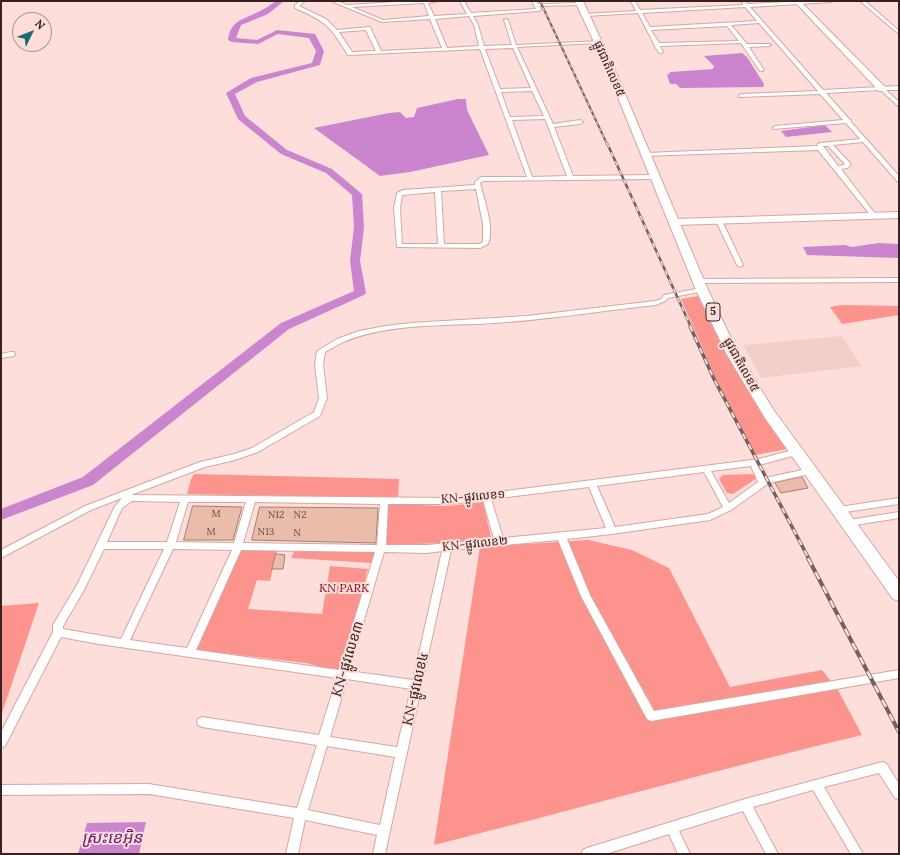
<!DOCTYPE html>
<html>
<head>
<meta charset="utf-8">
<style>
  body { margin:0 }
  #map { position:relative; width:900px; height:855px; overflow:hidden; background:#fddedb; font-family:Lora,serif }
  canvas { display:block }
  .frame { position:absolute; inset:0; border:2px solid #352221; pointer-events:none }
  .north { position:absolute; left:12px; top:12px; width:40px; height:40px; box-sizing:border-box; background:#fddedb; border:1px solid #ad9391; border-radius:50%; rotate:47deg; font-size:11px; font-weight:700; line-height:16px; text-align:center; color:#352221 }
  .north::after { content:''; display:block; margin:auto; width:14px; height:18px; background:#1e6a71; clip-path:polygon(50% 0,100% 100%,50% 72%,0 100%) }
</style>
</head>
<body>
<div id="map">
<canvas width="900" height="855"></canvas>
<div class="frame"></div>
<div class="north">N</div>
</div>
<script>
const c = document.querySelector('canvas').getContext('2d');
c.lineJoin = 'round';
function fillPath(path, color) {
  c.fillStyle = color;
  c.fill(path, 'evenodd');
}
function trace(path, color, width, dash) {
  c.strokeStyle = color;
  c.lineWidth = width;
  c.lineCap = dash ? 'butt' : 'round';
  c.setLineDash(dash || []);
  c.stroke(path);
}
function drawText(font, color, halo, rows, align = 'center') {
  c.font = font + ' Lora,"Noto Sans Khmer",serif';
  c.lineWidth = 4;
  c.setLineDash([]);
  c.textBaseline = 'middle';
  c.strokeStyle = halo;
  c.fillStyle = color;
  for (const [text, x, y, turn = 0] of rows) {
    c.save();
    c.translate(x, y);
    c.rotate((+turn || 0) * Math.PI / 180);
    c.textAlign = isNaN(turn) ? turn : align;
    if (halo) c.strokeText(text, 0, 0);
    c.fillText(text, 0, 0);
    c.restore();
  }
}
const built = new Path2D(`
  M 842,336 L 862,366 L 761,378 L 743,345 Z`);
const green = new Path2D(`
  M 698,296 L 731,361 L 787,449 L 755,455 L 725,400 L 681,299 Z
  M 841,305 L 899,306 L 899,315 L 842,324 L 830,307 Z
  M 194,474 L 399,479 L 398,498 L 187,494 L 191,479 Z
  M 751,474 L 756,476 L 757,478 L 733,494 L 727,493 L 719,479 L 723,475 Z
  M 483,502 L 491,537 L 446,543 L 386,545 L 388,504 L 448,506 Z
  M 588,540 L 632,550 L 669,568 L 730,687 L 822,670 L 838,690 L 862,735 C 719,769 577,809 434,845 L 480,547 Z
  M 278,547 L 270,581 L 257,580 L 248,609 L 322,614 L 330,566 L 368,569 L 340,672 L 306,663 L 197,650 L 239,548 Z
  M 296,548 L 376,550 L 373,563 L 291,558 Z
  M 39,603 L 1,716 L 1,606 Z`);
const water = new Path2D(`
  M 742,53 L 747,57 L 764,84 L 763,87 L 680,88 L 676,84 L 670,84 L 667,75 L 671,72 L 713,69 L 714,66 L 704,56 Z
  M 458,99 L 466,99 L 467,110 L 489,155 L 410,172 L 380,176 L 314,128 L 389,113 L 400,112 L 406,118 L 414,117 L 417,108 Z
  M 825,125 L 832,132 L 786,137 L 781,131 Z
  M 879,243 L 899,244 L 899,258 L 807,255 L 803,247 L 845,245 L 852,247 Z
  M 146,822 L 139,854 L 78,854 L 87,823 Z`);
const river = new Path2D(`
  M 276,1 L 284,1 L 268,14 L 241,25 L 236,38 L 257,40 L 277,30 L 315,34 L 324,51 L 320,65 L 257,82 L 235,94 L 245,116 L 287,150 L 332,169 L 362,194 L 364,227 L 360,261 L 366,293 L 364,295 L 289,329 L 93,485 L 1,520 L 1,509 L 83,477 L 281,323 L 354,291 L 350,261 L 354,227 L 352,195 L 326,173 L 281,154 L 238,119 L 226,93 L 251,78 L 312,63 L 316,51 L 309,38 L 278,34 L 258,44 L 232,42 L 228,40 C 230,22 241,20 256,13 C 263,10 269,6 276,1 Z`);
const building = new Path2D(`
  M 802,477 L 808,488 L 781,493 L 775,483 Z
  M 193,506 L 242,507 L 233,540 L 184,540 Z
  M 260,507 L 378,508 L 376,543 L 252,540 Z
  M 276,554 L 285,555 L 283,569 L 272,569 Z`);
const street = new Path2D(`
  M 300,1 L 305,1 L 299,6 L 326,19 L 337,30 L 370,27 L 381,51 L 442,48 L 430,19 L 382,22 L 331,1 L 337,1 L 347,5 L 413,1 L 439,1 L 428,3 L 434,16 L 467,14 L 460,1 L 464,1 L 471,13 L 536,9 L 532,1 L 536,1 L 538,4 L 582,3 L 582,4 L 580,5 L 539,6 L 541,10 L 539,11 L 473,16 L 478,25 L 484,46 L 512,45 L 504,20 L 506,19 L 508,20 L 516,45 L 600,41 L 600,43 L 598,43 L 517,47 L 553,124 L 580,120 L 583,122 L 580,124 L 554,127 L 573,176 L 655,175 L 658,177 L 655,179 L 483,181 L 480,183 C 484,199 495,229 488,244 L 480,248 L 397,247 L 394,208 L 397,193 L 403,190 L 475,185 L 475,182 L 481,177 L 527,177 L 480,49 L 348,55 C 330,26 327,22 295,8 L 295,5 ZM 424,3 L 429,16 L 383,20 L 352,7 ZM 469,16 L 474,25 L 479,46 L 447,48 L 435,19 ZM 366,30 L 376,51 L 352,52 L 339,32 ZM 513,48 L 531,88 L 500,89 L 485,49 ZM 532,91 L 544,116 L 510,117 L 501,92 ZM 545,119 L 548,126 L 567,176 L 532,177 L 512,120 ZM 476,189 L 483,224 L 483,242 L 479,244 L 444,244 L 441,191 ZM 435,192 L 438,244 L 402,244 L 400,208 L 402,195 Z
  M 631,1 L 635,1 L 640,10 L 743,5 L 742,3 L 744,2 L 748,4 L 808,1 L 833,1 L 831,2 L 750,7 L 823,90 L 899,86 L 899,90 L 886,90 L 899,102 L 899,107 L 881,90 L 826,93 L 849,119 L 851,120 L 851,122 L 899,176 L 899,182 L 897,181 L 863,142 L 833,145 L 851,164 L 848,168 L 841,169 L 876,215 L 876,217 L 872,217 L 818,150 L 644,156 L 643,155 L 646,153 L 817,146 L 818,144 L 820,143 L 860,139 L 846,123 L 773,129 L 773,127 L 775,126 L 843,120 L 820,94 L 739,97 L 738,96 L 741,94 L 818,91 L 759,23 L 731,25 L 747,44 L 769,44 L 771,45 L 769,46 L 749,47 L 764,70 L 762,71 L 760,71 L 741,43 L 660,46 L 663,52 L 661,53 L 659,53 L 654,45 L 654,44 L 638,13 L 585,16 L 583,15 L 585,14 L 636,11 ZM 745,7 L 757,21 L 650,27 L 642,13 ZM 727,26 L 739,41 L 659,43 L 651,30 ZM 823,146 L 828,146 L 845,164 L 844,165 L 838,166 Z
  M 860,1 L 865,1 L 899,31 L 899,34 Z
  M 719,219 L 722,221 L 743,265 L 742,266 L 740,267 L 737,265 L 716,221 Z
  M 899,278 L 899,282 L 700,283 L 697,281 L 700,279 Z
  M 702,288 L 704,289 L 705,290 L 704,291 L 668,298 L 665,301 L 656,305 C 607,310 558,318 508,322 C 455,327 393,321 343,342 C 337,345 331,349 325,352 L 323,365 L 327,398 L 320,416 L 258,452 L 235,460 L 205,467 L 131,495 L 450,498 L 759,459 L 797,449 L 801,452 L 800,454 L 759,465 L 765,478 L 811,468 L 814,469 L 815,471 L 814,473 L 769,483 L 731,510 L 710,520 L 612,534 L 567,539 L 590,595 L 654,711 L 899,670 L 899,678 L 651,721 L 647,719 L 581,596 L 558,540 L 451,550 L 385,854 L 373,854 L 377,835 L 305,820 L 298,854 L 286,854 L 294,818 L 149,794 L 1,795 L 1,785 L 149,784 L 297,808 L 317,745 L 202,727 L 198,725 L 197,722 L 198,719 L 202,717 L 319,735 L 337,678 L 99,644 L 61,637 L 5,746 L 1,748 L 1,732 L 53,632 L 53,625 L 77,585 L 115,506 L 122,498 L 91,510 L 1,558 L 1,550 L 85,506 L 200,462 L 234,454 L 252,448 L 314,412 L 319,398 L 315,365 L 317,351 L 337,339 L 359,331 L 386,326 L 411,323 L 527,316 L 655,301 L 661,299 L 664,295 ZM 751,466 L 758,482 L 729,503 L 711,471 ZM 704,472 L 723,507 L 708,514 L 615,527 L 597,486 ZM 589,487 L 606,528 L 503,538 L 491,499 ZM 483,500 L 494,539 L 427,545 L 386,545 L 388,504 L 450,504 ZM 132,501 L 180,502 L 167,542 L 107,542 L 122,508 ZM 188,502 L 246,502 L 234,543 L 176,542 ZM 255,502 L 380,504 L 377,545 L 243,543 ZM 104,549 L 164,549 L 121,639 L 63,629 L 63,626 L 84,590 ZM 173,549 L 232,550 L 187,648 L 130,640 ZM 241,550 L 375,552 L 339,670 L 196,650 ZM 442,551 L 413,680 L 349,671 L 384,552 L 427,553 ZM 347,679 L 411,689 L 397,747 L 330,737 ZM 327,746 L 395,757 L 380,825 L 308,810 Z
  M 11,352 L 14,352 L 15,354 L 14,356 L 1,358 L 1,354 Z
  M 899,498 L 899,504 L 839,513 L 836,512 L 835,510 L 836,508 L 839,507 Z
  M 899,512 L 899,518 L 849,526 L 846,525 L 845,523 L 846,521 L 849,520 Z
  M 882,762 L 886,763 L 899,784 L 899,799 L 895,798 L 879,773 L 824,787 L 863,854 L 851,854 L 813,790 L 753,807 L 778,854 L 766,854 L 743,811 L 679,831 L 690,854 L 678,854 L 669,834 L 606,854 L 581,854 L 583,850 L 587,848 L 745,799 Z`);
const secondary = new Path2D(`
  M 794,1 L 800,1 L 885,87 L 885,91 L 879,91 Z
  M 899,212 L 899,218 L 675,225 L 671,222 L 675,219 Z`);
const highway = new Path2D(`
  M 575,1 L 583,1 L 614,68 L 708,290 L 738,353 L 775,412 L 899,581 L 899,601 L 893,599 L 765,418 L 726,353 L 696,290 L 606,68 Z`);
const railFar3 = new Path2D(`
  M 540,1 L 607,144`);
const railFar2 = new Path2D(`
  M 607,143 L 691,327`);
const railFar1 = new Path2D(`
  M 690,326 L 714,379 L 809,559`);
const rail = new Path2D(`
  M 808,558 L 899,732`);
const numberNames = [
  ["M",216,514],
  ["N12",276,515],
  ["N2",300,515],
  ["M",211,532],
  ["N13",266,532],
  ["N",297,533]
];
const shields = [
  [713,312,14]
];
const shieldNames = [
  ["5",713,312]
];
const streetNames = [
  ["ផ្លូវជាតិលេខ៥",609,69,66],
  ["ផ្លូវជាតិលេខ៥",741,365,61],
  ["KN-ផ្លូវលេខ១",473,497,-5],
  ["KN-ផ្លូវលេខ២",475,544,-6]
];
const parkNames = [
  ["KN PARK",344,589]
];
const nearStreetnames = [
  ["KN-ផ្លូវលេខ៣",348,659,-73],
  ["KN-ផ្លូវលេខ៤",416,689,-77]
];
const nearWaternames = [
  ["ស្រះខេអ៊ិន",112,838]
];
fillPath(built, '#f2cfcb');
fillPath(green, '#fc948d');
fillPath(water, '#ca85ce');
fillPath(river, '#ca85ce');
fillPath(building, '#eabdaa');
trace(building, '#a67d6b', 1);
trace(street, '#d6a6a1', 2);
trace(secondary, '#d6a6a1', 2);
trace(highway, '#d6a6a1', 2);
fillPath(street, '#fff');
fillPath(secondary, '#fff');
fillPath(highway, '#fff');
trace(railFar3, '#77605e', 2);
trace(railFar2, '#77605e', 2.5);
trace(railFar1, '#77605e', 3.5);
trace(rail, '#77605e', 4);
trace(railFar3, '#fddedb', 1, [3.5]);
trace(railFar2, '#fddedb', 1.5, [5]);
trace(railFar1, '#fddedb', 2, [6]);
trace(rail, '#fddedb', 2.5, [8]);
drawText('10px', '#624943', null, numberNames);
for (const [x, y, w] of shields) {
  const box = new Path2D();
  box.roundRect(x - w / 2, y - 9, w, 18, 3);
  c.fillStyle = '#fddedb';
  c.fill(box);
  trace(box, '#352221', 1);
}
drawText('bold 11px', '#352221', null, shieldNames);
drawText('12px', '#352221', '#fddedb', streetNames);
drawText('italic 12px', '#870113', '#fddedb', parkNames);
drawText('14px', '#352221', '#fddedb', nearStreetnames);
drawText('italic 16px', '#681470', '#fddedb', nearWaternames);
</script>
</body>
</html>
